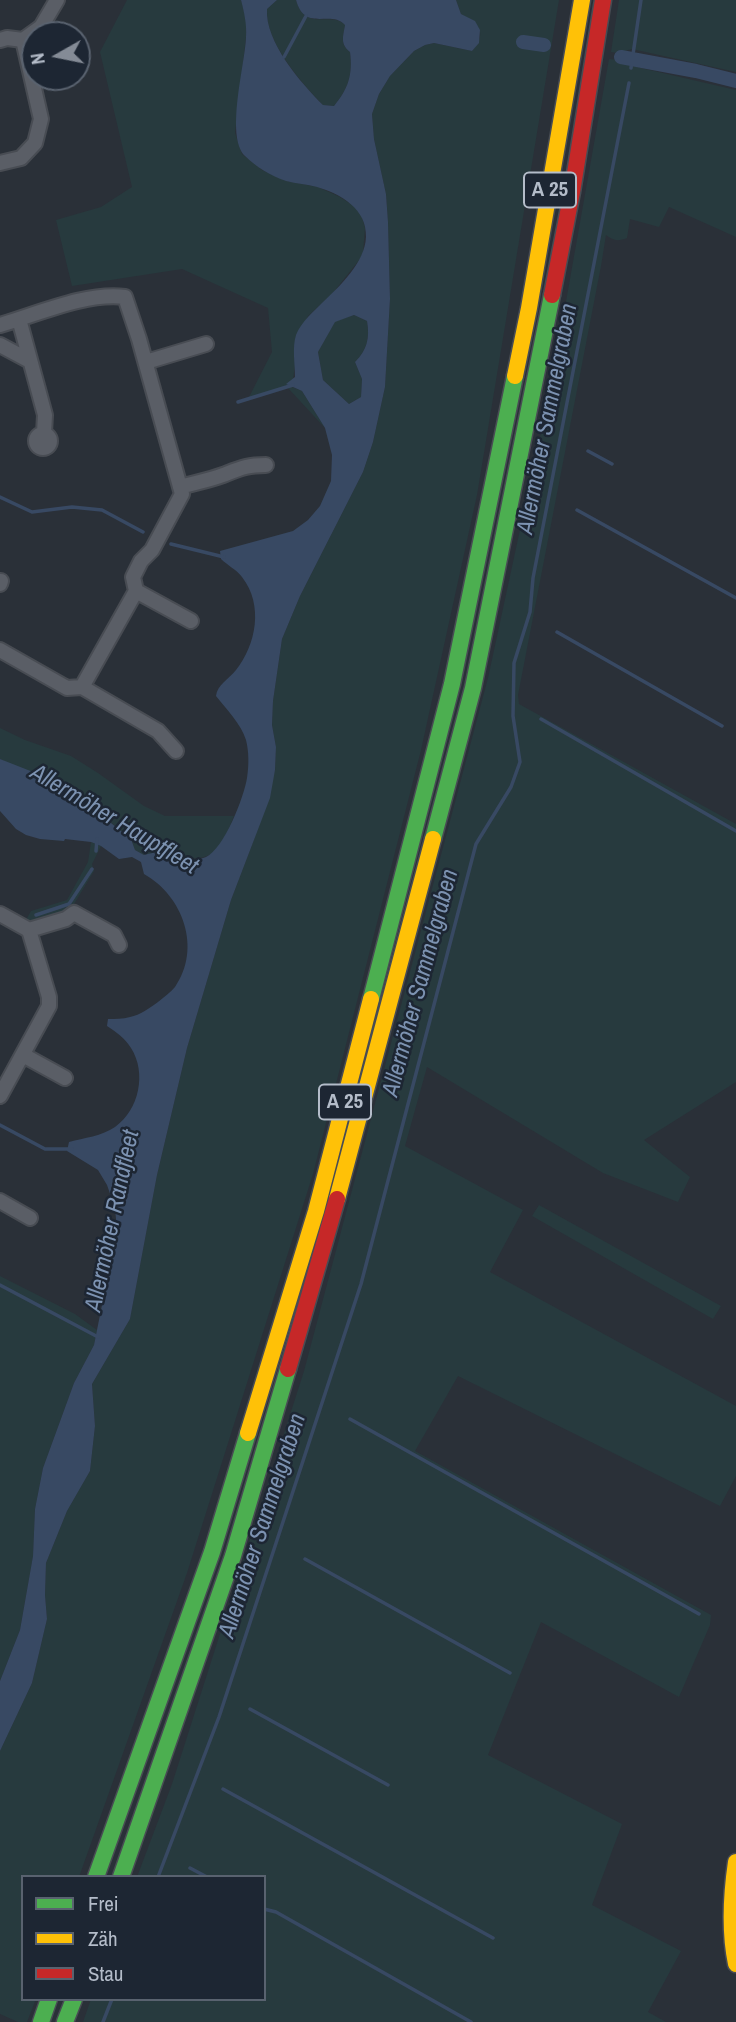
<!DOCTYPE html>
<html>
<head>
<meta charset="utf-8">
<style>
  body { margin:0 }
  #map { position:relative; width:736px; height:2022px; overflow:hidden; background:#2a3038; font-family:"Archivo Narrow",sans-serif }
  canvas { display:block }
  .legend { position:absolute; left:21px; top:1875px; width:245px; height:126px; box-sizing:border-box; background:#1d2633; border:2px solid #59626f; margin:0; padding:9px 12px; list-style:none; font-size:21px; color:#b4bcc9 }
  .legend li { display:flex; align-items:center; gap:14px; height:35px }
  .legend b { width:35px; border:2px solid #59626f }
  .north { position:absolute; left:21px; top:21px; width:70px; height:70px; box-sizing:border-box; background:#1d2633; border:2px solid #59626f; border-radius:50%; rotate:261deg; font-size:19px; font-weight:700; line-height:28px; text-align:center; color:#b4bcc9 }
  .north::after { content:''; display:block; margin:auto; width:24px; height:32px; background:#848b96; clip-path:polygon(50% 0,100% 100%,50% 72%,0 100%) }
</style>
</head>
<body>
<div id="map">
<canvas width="736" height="2022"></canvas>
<ul class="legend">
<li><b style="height:9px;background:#4caf50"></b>Frei</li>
<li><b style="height:9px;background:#ffc107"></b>Zäh</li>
<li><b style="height:9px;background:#c62828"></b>Stau</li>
</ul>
<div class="north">N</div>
</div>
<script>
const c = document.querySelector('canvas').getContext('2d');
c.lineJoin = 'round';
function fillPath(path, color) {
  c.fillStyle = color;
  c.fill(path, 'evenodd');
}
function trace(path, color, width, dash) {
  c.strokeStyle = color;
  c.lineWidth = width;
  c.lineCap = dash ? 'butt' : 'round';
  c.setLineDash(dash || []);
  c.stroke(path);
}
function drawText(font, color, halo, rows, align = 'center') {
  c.font = font + ' "Archivo Narrow",sans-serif';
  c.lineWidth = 5;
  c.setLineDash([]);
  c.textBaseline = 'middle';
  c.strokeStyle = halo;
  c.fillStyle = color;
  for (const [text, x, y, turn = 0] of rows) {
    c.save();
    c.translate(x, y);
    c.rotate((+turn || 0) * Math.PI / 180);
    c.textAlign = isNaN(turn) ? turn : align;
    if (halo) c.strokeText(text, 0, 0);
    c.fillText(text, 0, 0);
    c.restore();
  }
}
const green = new Path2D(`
  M 127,0 L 241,0 L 246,19 L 246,37 L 235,133 L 242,154 L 262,170 L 286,181 L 318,187 L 340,197 L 355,207 L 362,217 L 365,228 L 363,253 L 360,259 L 332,294 L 308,316 L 294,347 L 295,365 L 292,387 L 302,391 L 325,428 L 288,388 L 248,399 L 272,352 L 268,308 L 182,269 L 72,286 L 56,220 L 101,207 L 132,187 L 100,52 Z
  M 277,0 L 296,0 C 305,33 332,10 345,25 C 343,37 340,44 350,52 C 353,75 348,89 334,106 L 323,105 C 301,82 265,42 267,9 Z
  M 456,0 L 559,0 L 477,495 L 421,750 L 313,1174 L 187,1573 L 79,1877 L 23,1877 L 23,1999 L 36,1999 L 27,2022 L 18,2022 L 0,2014 L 0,1751 L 32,1683 L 47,1619 L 45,1595 L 46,1563 L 67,1511 L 90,1471 L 95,1426 L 92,1384 L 130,1319 L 157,1175 L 187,1048 L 231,900 L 253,842 L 275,770 L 276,747 L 272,725 L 273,701 L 282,639 L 300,596 L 363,472 L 373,442 L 385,387 L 390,299 L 388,222 L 386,194 L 374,139 L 372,114 L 379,94 L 390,76 L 414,51 L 425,45 L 434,43 L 472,51 C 489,30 477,25 461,14 Z
  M 619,0 L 736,0 L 736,72 L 632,49 L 618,53 L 611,52 Z
  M 609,59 L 618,60 L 628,65 L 736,90 L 736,237 L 669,207 L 659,227 L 630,219 L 627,238 C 617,242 613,240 606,235 L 601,266 L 518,695 L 519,704 L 736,824 L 736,1082 L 644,1140 L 690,1177 L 678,1202 L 603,1173 L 427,1067 L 405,1146 L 523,1210 L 490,1272 L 736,1406 L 736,1476 L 720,1506 L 458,1376 L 415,1451 L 711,1615 L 710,1625 L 679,1697 L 541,1622 L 488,1755 L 622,1824 L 592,1905 L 681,1951 L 648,2012 L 666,2022 L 83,2022 L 91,1999 L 264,1999 L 264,1877 L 137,1877 L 172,1784 L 304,1371 L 488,678 L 551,386 Z
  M 354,315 L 367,321 C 370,338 367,350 355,362 L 362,379 L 361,397 L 349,404 L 323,380 L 318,352 L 335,321 Z
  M 0,728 L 25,740 L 71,756 L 98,773 L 144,806 L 165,816 L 234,816 C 221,847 215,865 177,856 C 165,853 157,852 144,855 L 135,850 L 131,839 L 92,807 L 0,759 Z
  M 91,842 L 101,846 L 92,864 L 94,871 L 71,909 L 31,922 L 26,920 L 31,911 L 67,900 L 88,862 Z
  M 539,1205 L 721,1306 L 713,1319 L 532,1216 Z
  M 0,1276 L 75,1314 L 97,1330 L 94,1345 L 74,1383 L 43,1468 L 35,1509 L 33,1556 L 20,1630 L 0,1681 Z`);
const water = new Path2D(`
  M 241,0 L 277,0 L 267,9 C 265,42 301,83 323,105 L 334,106 C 348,89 353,75 350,52 C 340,44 343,37 345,25 C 331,9 305,33 296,0 L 456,0 L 461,14 L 475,21 L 480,30 L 479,43 L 472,51 L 434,43 L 425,45 L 414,51 L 390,76 L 379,94 L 372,114 L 374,139 L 386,194 L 388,222 L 390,299 L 385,387 L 373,442 L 363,472 L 300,596 L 282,639 L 273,701 L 272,725 L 276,747 L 275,770 L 270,798 L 231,900 L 187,1048 L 157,1175 L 130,1319 L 92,1384 L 95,1426 L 90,1471 L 67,1511 L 46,1563 L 45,1595 L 47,1619 L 32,1683 L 0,1751 L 0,1681 L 20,1630 L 33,1556 L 35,1509 L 43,1468 L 74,1383 L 94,1345 L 117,1230 L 115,1208 L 107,1185 L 98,1170 L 67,1151 L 69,1142 C 84,1138 102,1136 115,1127 C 139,1110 147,1073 131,1048 C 125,1038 116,1032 107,1026 L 108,1019 C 115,1019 123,1019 130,1017 C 140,1015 150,1008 158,1002 C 164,997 171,992 175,987 C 202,948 183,896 144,874 L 141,862 L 132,857 L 119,859 L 101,846 L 91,842 L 65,839 L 64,841 L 40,839 L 26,835 L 16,829 L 0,811 L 0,759 L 61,783 L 131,839 L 135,850 L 144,855 C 149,854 154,852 159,852 C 176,853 190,864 206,857 C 224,849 244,797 247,778 C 249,765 249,752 246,740 C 241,724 227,710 216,696 C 217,685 229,679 236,670 C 256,645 264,605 242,577 C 237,570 227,565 221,559 L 220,551 L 293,531 L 308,520 L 320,506 L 331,481 L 332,455 L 325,428 L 302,391 L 286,384 L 295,377 C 295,363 292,348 296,335 C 301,322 314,311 323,302 C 341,285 365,262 366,237 C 367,209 341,194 317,187 C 307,184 296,184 286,181 C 271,176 256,167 245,156 C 225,136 245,65 246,37 C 247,24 244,12 241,0 ZM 354,315 L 367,321 C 370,338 367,350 355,362 L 362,379 L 361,397 L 349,404 L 323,380 L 318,352 L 335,322 Z`);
const stream = new Path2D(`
  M 284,57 L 306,16
  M 631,68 L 641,0
  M 238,402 L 293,385
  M 588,451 L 612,464
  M 0,497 L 32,512 L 72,507 L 102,510 L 143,532
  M 577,510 L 736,598
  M 171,544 L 224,557
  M 557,632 L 722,726
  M 541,719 L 736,831
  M 96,851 L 97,839
  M 36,915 L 69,904 L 92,869
  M 0,1125 L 45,1149 L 72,1149
  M 0,1285 L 98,1337
  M 350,1419 L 699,1614
  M 305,1559 L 510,1673
  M 250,1709 L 388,1785
  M 223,1789 L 493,1938
  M 190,1868 L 207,1877
  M 158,1877 L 219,1717 L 361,1284 L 476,844 L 511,787 L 520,762 L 513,716 L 514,663 L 530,612 L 533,578 L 629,83
  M 264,1909 L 276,1912 L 471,2022
  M 103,2022 L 112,1999`);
const canal = new Path2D(`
  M 523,42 L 544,45
  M 621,57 L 696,71 L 736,81`);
const street = new Path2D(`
  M 0,40 L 7,38 L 23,40 L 41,27 L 57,0
  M 0,163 L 21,158 L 35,143 L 41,119 L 23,40
  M 19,319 L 45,415 L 44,433
  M 0,325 C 38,314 86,292 125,297 L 139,339 L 182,494 L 152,550 L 141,561 L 133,577 L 136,591 L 82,687 L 67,688 L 0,650
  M 0,345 L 30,361
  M 146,362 L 206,344
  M36 441a7 7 0 1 1 14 0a7 7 0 1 1-14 0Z
  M 180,487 C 194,483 210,480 223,475 C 241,468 247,465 266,465
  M 0,584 L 1,581
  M 136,591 L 191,621
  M 82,687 L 158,731 L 176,751
  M 0,914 L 29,930 L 49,997 L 49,1006 L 0,1096
  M 29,930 L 66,919 L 74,913 L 114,935 L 119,945
  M 23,1055 L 65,1078
  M 0,1201 L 30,1218`);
const fast = new Path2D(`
  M 433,839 L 473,688 L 552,295
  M 371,999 L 452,684 L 515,376
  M 96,1877 L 212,1552 L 248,1433
  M 121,1877 L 233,1556 L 288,1369
  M 41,2022 L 49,1999
  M 65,2022 L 74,1999`);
const slow = new Path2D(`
  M 515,376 L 529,308 L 582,0
  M 337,1199 L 433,839
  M 248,1433 L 316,1211 L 371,999
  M 736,1862 C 731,1896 729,1930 736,1964`);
const jam = new Path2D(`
  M 552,295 L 572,192 L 603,0
  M 288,1369 L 337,1199`);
const shields = [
  [550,190,52],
  [345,1102,52]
];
const shieldNames = [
  ["A 25",550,190],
  ["A 25",345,1102]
];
const waterNames = [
  ["Allermöher Sammelgraben",548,419,-79],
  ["Allermöher Hauptfleet",114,820,31],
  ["Allermöher Sammelgraben",421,983,-75],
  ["Allermöher Randfleet",113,1221,-78],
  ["Allermöher Sammelgraben",263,1526,-72]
];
fillPath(green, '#273a3e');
fillPath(water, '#384963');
trace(stream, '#384963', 3.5);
trace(canal, '#384963', 14);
trace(street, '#484c53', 18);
trace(fast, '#484c53', 19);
trace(slow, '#484c53', 19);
trace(jam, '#484c53', 19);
trace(street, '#5a5e66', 14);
trace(fast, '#4caf50', 16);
trace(slow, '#ffc107', 16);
trace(jam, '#c62828', 16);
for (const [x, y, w] of shields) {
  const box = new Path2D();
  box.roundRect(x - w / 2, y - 17.5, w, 35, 5);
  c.fillStyle = '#1d2633';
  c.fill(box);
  trace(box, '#b4bcc9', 2);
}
drawText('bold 21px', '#b4bcc9', null, shieldNames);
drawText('italic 24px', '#7c92b1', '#1d2633', waterNames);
</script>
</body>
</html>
